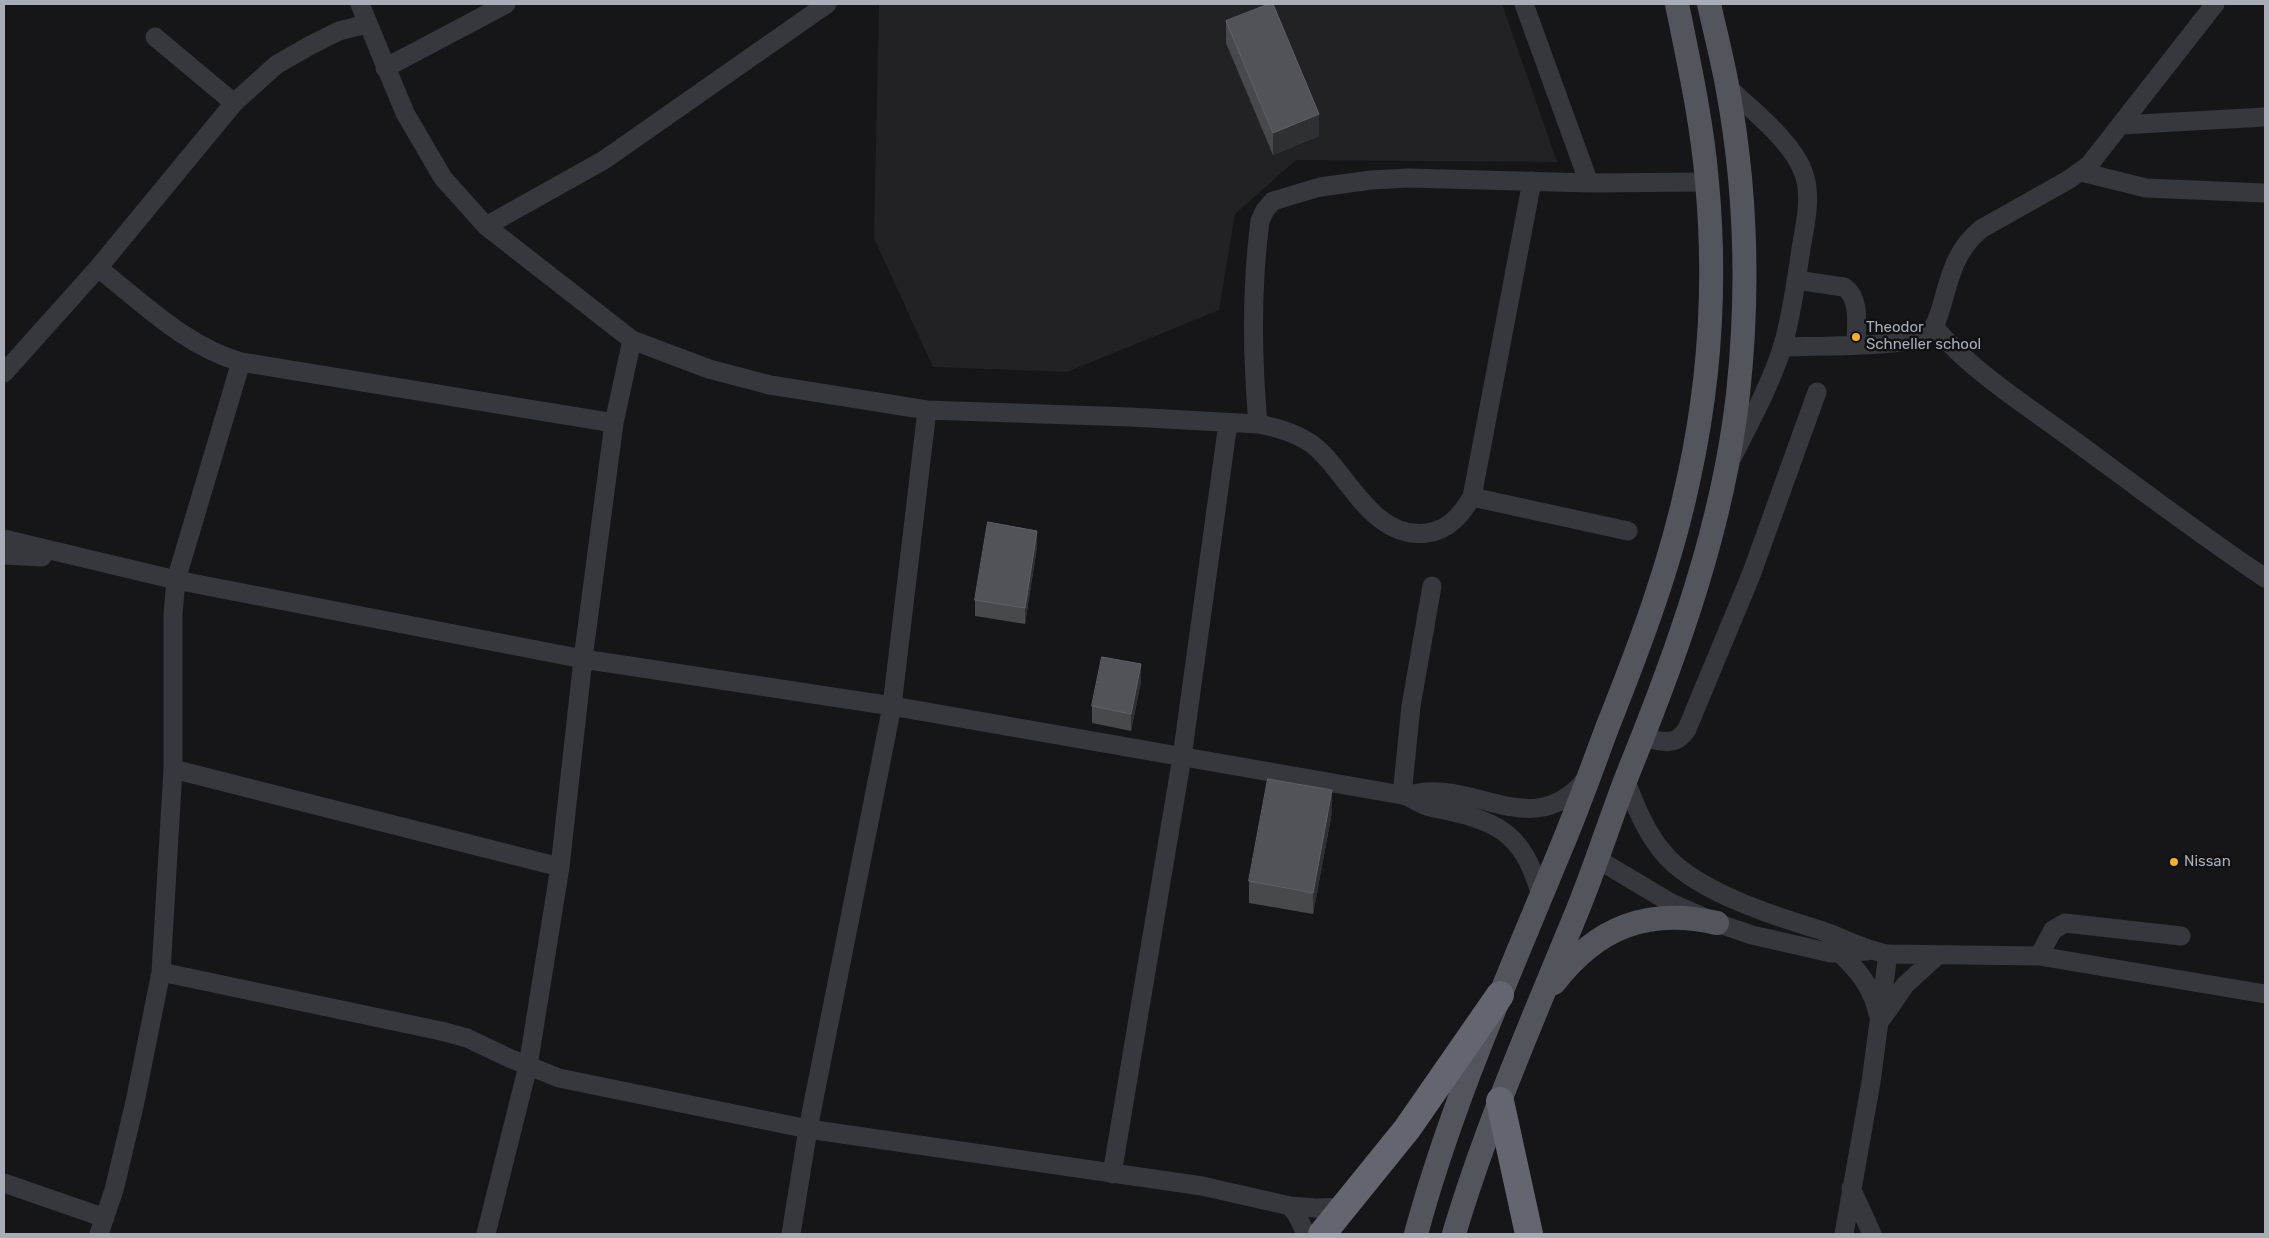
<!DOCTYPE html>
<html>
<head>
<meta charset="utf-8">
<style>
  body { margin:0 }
  #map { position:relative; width:2269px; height:1238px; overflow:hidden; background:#161618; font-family:Rubik,sans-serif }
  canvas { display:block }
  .frame { position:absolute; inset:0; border:5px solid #a8adb8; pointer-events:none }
</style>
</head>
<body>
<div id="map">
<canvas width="2269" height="1238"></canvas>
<div class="frame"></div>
</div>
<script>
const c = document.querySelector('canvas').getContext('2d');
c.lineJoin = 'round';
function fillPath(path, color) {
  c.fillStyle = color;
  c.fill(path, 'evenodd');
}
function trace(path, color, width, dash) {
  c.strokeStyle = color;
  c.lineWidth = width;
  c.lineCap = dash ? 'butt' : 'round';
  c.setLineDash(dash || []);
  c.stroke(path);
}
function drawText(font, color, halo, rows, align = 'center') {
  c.font = font + ' Rubik,sans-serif';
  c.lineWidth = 5;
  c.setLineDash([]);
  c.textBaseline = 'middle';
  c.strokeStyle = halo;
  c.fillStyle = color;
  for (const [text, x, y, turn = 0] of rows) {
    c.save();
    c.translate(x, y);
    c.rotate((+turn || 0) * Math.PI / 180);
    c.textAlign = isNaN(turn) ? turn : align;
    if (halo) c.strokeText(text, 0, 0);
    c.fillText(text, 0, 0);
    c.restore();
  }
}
const built = new Path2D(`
  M 879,4 L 1502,4 L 1557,162 L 1296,160 L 1235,214 L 1219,310 L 1067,372 L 933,367 L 874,238 Z`);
const minor = new Path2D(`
  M 360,4 L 405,113 L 443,178 L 486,226 L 632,340 L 709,369 L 770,385 L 927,410 L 1130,417 L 1258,424 C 1280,428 1304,435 1320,451 C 1351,481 1376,540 1427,533 C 1449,530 1461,515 1472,497 L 1532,181
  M 1524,4 L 1589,183
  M 155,37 L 234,103
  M 385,68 L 506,4
  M 1727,86 C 1751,110 1793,141 1804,174 C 1812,198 1805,224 1801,249 C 1796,281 1792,314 1783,345 C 1771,384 1751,420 1733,456
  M 2121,125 L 2265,117
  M 2081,172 L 2146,188 L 2265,193
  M 486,226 L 604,160 L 827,4
  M 98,268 C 143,303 185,346 241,362 L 614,423
  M 1796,280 L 1844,287 C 1861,298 1856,326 1856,344
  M 1934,327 C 1973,372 2024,404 2072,439 C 2136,486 2199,534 2265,578
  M 1782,347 C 1808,346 1905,347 1923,337 C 1936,329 1939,315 1943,301 C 1951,272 1957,249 1981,229 L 2068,180 L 2089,165 L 2215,4
  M 4,373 L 98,268 L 234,103 L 276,65 L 309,46 L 339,31 L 367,24
  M 1258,424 C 1252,356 1251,289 1260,221 L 1265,210 L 1273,201 L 1320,187 L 1371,180 L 1409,178 L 1589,183 L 1707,182
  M 1472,497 L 1628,531
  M 4,539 L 176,580 L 583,659 L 892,706 L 1402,795 C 1412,797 1420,805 1430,807 C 1494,820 1522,828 1541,896
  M 4,555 L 42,557
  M 1644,737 C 1661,742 1676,747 1687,729 L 1751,575 L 1817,392
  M 173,769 L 560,867
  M 1626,781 C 1636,808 1647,835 1667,857 C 1701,893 1774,916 1820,930 C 1844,938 1864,950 1888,954 L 2039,956 L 2265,994
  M 1402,795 L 1411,706 L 1432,586
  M 1406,796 C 1472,774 1531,847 1587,778
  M 1597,859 L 1671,903 L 1717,923 L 1752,935 L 1831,953 L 1867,951
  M 1841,954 C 1859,971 1873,989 1878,1014
  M 2039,956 L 2053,930 L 2065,923 L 2181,936
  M 161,972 L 441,1031 L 467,1038 L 509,1058 L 559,1078 L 808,1129 L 1202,1186 L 1290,1206 L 1316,1208 L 1344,1207
  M 1883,1017 L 1905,985 L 1938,955
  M 1112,1174 L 1182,757 L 1228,423
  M 4,1183 L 105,1218
  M 1851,1188 L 1872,1234
  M 1290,1206 L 1297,1215 L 1306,1234
  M 99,1234 L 114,1190 L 135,1102 L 161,972 L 173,769 L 173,614 L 176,580 L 241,362
  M 486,1234 L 528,1066 L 560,867 L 583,659 L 614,423 L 632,340
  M 791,1234 L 808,1129 L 892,706 L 927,410
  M 1844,1234 L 1871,1082 L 1888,954`);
const major = new Path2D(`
  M 1554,983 C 1597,927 1648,907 1717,923
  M 1416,1234 C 1452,1101 1509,975 1561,848 C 1578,808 1592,768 1607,728 C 1640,645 1671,564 1689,477 C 1710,381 1716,279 1707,182 C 1702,122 1689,63 1677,4
  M 1454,1234 C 1487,1123 1534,1017 1578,909 C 1596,865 1610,820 1627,776 C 1677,653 1723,527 1738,394 C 1749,292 1746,186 1727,85 C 1722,58 1715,31 1709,4`);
const highway = new Path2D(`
  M 1500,1101 L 1529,1234
  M 1322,1234 L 1407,1129 L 1500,995`);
const wall = new Path2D(`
  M 1226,21 L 1319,136 L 1273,155 L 1226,43 Z
  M 1037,547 L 1025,624 L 975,616 L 975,600 Z
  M 1141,681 L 1131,731 L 1092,723 L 1092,706 Z
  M 1332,812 L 1313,914 L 1249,903 L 1249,881 Z`);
const shadedWall = new Path2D(`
  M 1319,114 L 1319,136 L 1273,155 L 1273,133 Z
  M 1037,531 L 1037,547 L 1025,624 L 1025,608 Z
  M 1141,664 L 1141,681 L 1131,731 L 1131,714 Z
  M 1332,790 L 1332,812 L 1313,914 L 1313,893 Z`);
const building = new Path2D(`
  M 1269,4 L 1273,4 L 1319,114 L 1273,133 L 1226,21 Z
  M 988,522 L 1037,531 L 1025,608 L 975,600 Z
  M 1102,657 L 1141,664 L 1131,714 L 1092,706 Z
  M 1268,779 L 1332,790 L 1313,893 L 1249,881 Z`);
const markers = [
  [1856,337,5,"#f2b134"],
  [2174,862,5,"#f2b134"]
];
const poiNames = [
  ["Theodor",1866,328],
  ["Schneller school",1866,345],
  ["Nissan",2184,862]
];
fillPath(built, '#222225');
trace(minor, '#37383d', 19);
trace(major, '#53555c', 24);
trace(highway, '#63666e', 28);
fillPath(wall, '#47494d');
fillPath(shadedWall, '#2f3033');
fillPath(building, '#525359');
trace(building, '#5f6168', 1);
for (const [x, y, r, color] of markers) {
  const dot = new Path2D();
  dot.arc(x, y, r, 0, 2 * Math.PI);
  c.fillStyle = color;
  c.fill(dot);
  trace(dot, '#111113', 2);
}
drawText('15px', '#a8adb8', '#111113', poiNames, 'left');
</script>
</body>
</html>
